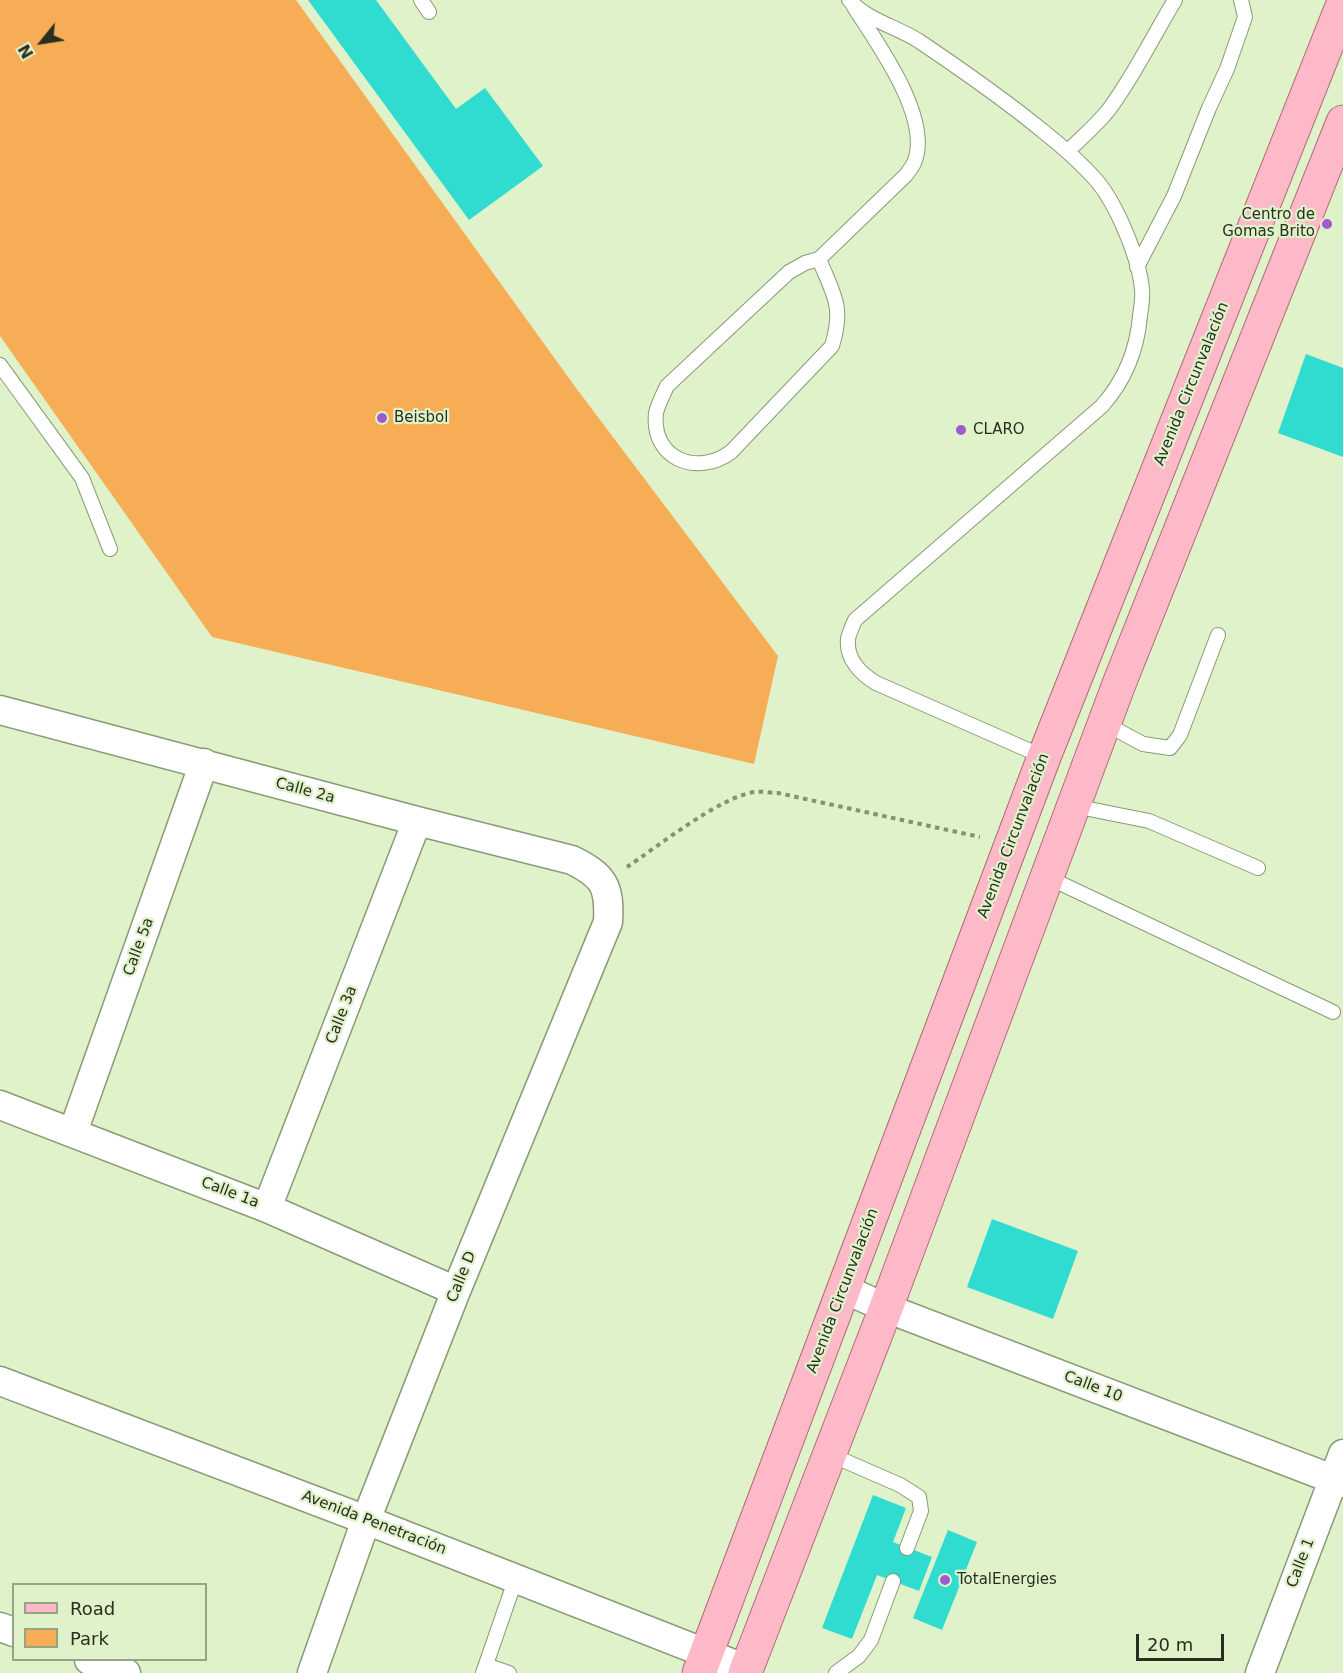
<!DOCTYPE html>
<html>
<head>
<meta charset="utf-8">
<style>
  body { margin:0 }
  #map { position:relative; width:1343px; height:1673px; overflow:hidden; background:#dff2ca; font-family:"DejaVu Sans",sans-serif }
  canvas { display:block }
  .legend { position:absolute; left:12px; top:1583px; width:195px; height:78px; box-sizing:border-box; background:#dff2ca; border:2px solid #96a486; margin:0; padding:8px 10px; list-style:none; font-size:18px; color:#282f1f }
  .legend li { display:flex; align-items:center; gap:12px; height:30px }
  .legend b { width:30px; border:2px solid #96a486 }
  .north { position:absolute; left:12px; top:12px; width:60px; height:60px; -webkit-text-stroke:4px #dff2ca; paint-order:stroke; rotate:240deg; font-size:16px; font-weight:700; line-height:24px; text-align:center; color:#282f1f }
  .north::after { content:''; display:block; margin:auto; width:21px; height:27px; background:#282f1f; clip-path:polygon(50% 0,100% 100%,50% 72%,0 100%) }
  .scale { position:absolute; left:1136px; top:1634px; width:88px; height:27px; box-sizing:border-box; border:3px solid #282f1f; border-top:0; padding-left:8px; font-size:18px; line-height:21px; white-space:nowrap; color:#282f1f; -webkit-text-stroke:4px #dff2ca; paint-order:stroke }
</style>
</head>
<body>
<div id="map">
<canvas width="1343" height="1673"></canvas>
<ul class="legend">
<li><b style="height:8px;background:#fdb9c7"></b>Road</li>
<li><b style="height:16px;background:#f6ad56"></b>Park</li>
</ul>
<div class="north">N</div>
<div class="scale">20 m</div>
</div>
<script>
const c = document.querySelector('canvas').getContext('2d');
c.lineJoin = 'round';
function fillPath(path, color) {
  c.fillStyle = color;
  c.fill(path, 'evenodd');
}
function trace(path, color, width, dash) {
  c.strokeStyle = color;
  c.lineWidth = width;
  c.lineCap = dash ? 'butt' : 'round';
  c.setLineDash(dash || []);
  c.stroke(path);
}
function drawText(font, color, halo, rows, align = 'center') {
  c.font = font + ' "DejaVu Sans",sans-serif';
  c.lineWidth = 4.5;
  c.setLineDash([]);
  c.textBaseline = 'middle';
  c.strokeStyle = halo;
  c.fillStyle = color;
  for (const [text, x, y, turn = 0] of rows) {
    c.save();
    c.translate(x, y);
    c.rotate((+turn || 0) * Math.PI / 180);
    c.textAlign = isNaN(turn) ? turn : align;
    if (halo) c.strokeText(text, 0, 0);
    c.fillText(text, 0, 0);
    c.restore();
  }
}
const green = new Path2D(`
  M 0,0 L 296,0 L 576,388 L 778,656 L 754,764 L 212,637 L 0,336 Z`);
const building = new Path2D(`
  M 308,0 L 376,0 L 456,109 L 485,88 L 543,166 L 469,220 Z
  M 1306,354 L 1343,368 L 1343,457 L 1278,433 Z
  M 992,1219 L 1078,1251 L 1053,1319 L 967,1287 Z
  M 873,1495 L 906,1508 L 893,1542 L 932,1557 L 919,1591 L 877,1575 L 852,1639 L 822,1628 Z
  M 948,1530 L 977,1542 L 942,1630 L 913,1618 Z`);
const path = new Path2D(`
  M 627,867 C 657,847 721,796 755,792 C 762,791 771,793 778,793 L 980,837`);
const lane = new Path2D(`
  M 421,0 L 429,12
  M 849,0 C 867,20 897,27 919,41 C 962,70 1004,99 1044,132 C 1063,147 1081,163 1097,181 C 1117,205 1139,258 1142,289 C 1143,298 1141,308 1140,316 C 1137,351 1125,380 1102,406 L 855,620 C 853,625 849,633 848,639 C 846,659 861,674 876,683 L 1044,757
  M 1068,151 C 1082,137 1098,124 1110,108 C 1135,74 1153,36 1175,0
  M 819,259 C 834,296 844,306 832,346 L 731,452 C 697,477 651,459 656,413 C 658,404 663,395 667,386 L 789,272 L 805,263 L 819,259 L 906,175 C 909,171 912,167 914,163 C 933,119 877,43 854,7
  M 1137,267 L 1174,196 L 1209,108 L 1227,69 L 1245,17 L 1241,0
  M 0,365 L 82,478 L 110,549
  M 1104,723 L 1143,744 L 1170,748 L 1180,735 L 1218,635
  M 1074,806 L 1149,821 L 1258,868
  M 1047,877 L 1333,1012
  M 829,1454 L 900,1485 L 919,1497 L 921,1511 L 907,1548
  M 486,1665 L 509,1673
  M 483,1673 L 516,1578
  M 836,1673 L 859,1656 L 871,1640 L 893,1581`);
const street = new Path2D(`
  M 0,710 L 417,821 L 572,860 C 604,876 610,886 608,922 L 456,1291 L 366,1520 L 312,1673
  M 0,1105 L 267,1208 L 456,1291
  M 73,1132 L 204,763
  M 267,1208 L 417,821
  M 844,1289 L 886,1308 L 1343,1483
  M 0,1381 L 366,1520 L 746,1669
  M 0,1627 L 14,1632
  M 89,1660 L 126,1673
  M 1260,1673 L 1343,1454`);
const primary = new Path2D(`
  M 699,1673 L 1044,757 L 1343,4
  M 745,1673 L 886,1308 L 1119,684 L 1343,122`);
const markers = [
  [1327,224,6,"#9e5bd0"],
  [382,418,6,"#9e5bd0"],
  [961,430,6,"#9e5bd0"],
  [945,1580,6,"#9e5bd0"]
];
const poiNames = [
  ["Centro de",1315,215,"right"],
  ["Gomas Brito",1315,232,"right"],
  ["Beisbol",394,418],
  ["CLARO",973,430],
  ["TotalEnergies",957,1580]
];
const streetNames = [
  ["Avenida Circunvalación",1192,384,-68],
  ["Calle 2a",305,791,15],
  ["Avenida Circunvalación",1014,836,-69],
  ["Calle 5a",139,947,-70],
  ["Calle 3a",342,1015,-69],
  ["Calle 1a",230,1193,21],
  ["Calle D",462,1277,-68],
  ["Avenida Circunvalación",843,1291,-69],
  ["Calle 10",1093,1387,21],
  ["Avenida Penetración",374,1523,21],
  ["Calle 1",1301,1563,-69]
];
fillPath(green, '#f6ad56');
fillPath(building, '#30dbd0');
trace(lane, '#899b75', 16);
trace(street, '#899b75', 31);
trace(primary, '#b16b74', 35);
trace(path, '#849175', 4, [4.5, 4.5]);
trace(lane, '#fff', 14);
trace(street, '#fff', 28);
trace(primary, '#fdb9c7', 33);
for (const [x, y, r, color] of markers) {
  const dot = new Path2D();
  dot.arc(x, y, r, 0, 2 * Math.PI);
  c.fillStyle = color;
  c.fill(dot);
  trace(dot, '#dff2ca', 2);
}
drawText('15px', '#282f1f', '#dff2ca', poiNames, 'left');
drawText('15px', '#282f1f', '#dff2ca', streetNames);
</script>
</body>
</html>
